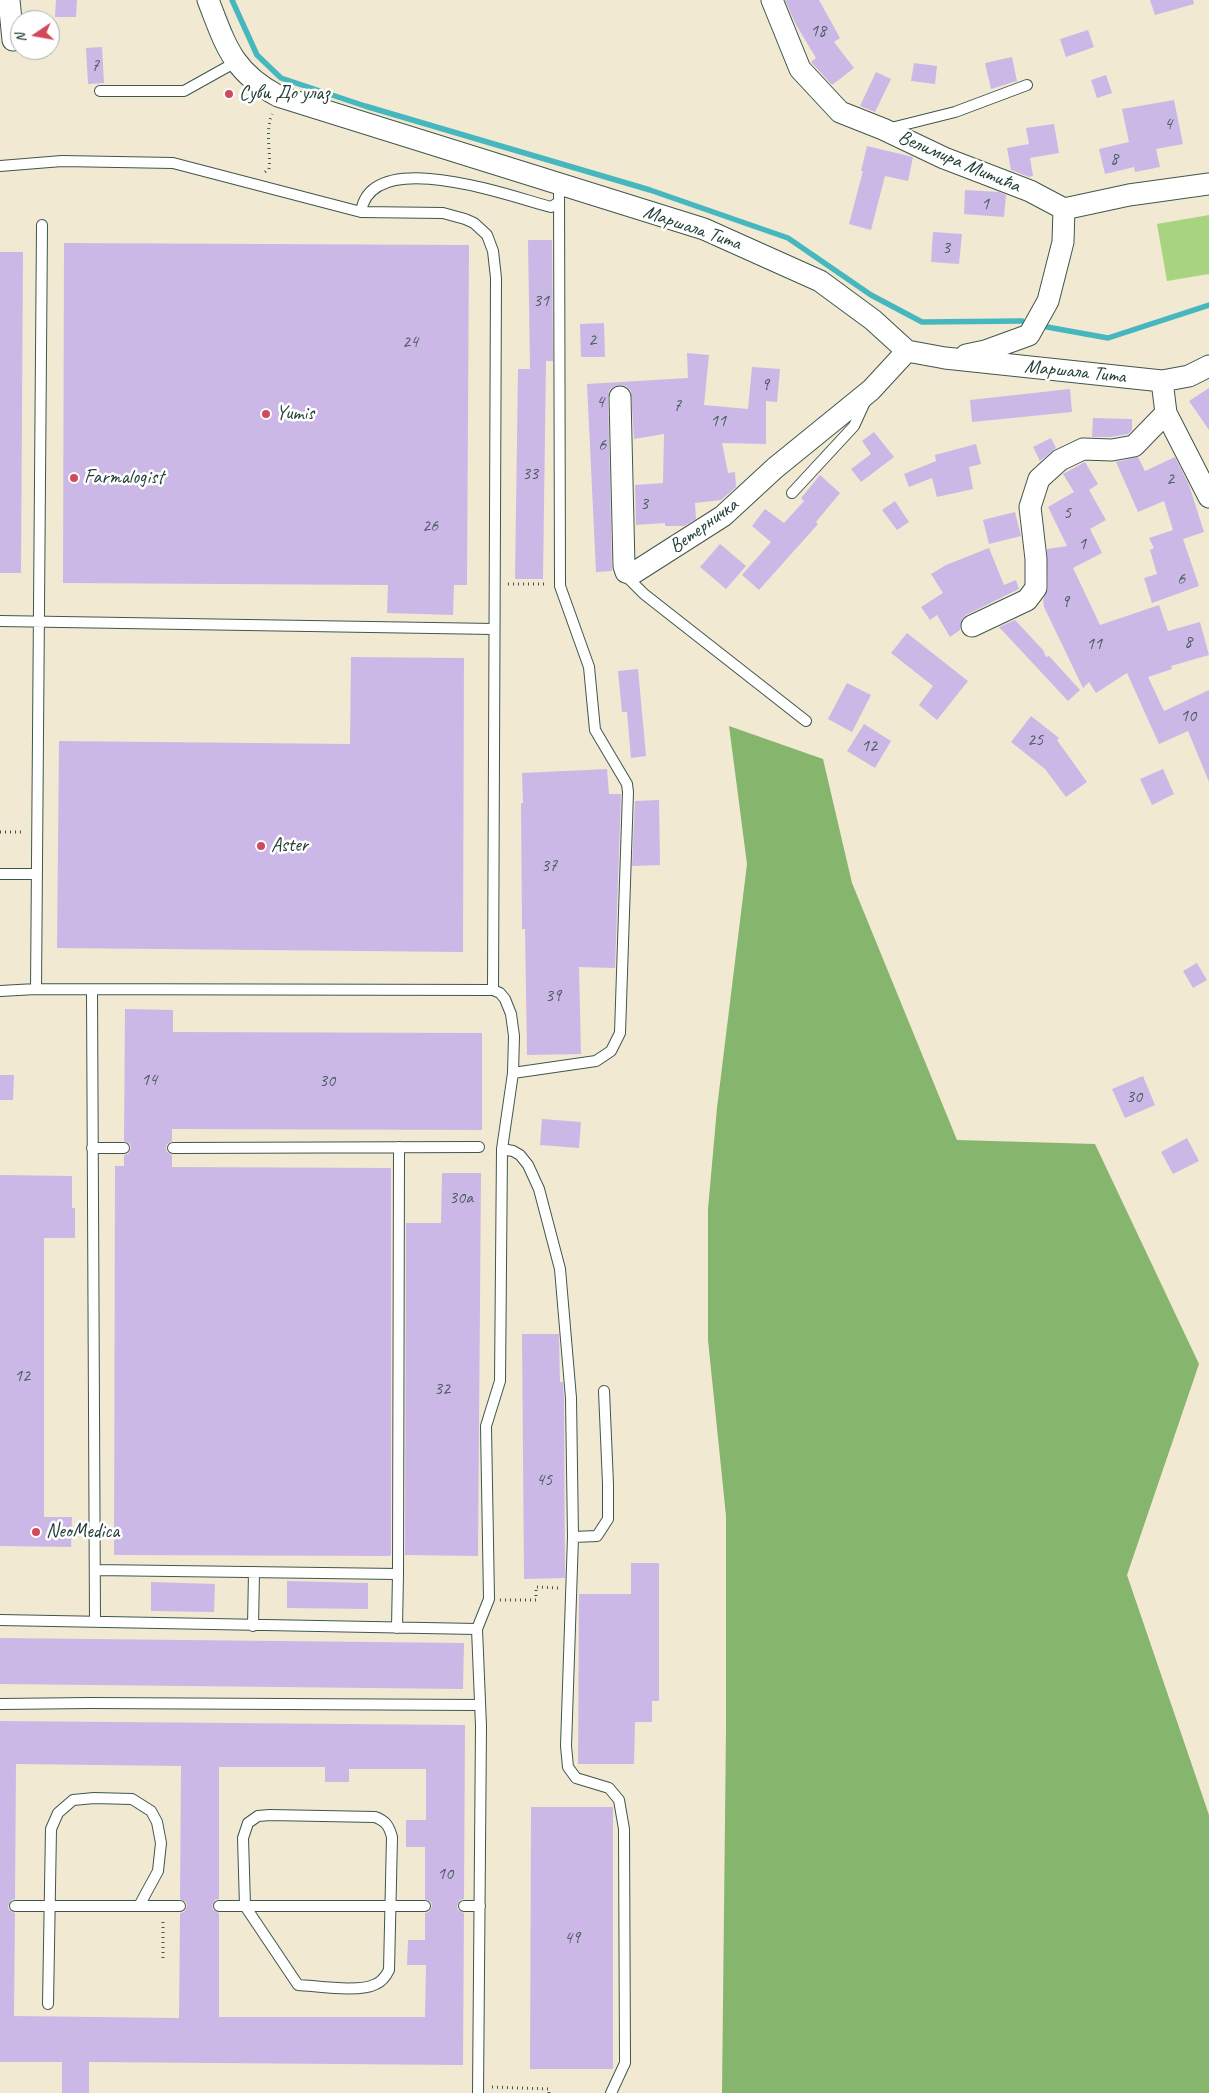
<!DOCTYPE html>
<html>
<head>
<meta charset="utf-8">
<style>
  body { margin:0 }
  #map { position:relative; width:1209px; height:2093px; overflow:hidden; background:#f2e9d2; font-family:Caveat,sans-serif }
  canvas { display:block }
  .north { position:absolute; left:10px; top:10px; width:50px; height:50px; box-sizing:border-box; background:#fff; border:1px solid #a5b1ae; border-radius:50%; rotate:258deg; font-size:14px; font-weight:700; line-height:20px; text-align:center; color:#1f3d34 }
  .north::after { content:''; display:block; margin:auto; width:18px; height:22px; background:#d1495b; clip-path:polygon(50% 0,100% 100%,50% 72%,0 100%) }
</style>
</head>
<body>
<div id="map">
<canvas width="1209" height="2093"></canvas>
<div class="north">N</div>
</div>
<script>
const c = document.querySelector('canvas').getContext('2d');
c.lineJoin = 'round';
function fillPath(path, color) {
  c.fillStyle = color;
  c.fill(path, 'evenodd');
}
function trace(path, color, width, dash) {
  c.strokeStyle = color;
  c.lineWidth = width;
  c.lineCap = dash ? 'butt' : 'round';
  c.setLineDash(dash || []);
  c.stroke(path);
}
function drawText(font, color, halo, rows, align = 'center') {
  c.font = font + ' Caveat,sans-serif';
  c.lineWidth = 5;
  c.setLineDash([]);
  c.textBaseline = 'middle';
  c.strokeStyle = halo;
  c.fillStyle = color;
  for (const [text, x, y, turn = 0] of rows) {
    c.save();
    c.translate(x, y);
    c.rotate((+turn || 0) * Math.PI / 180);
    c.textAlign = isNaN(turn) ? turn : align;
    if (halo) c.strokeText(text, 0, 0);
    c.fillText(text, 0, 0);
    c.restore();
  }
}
const green = new Path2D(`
  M 1209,215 L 1209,274 L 1167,281 L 1157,224 Z`);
const forest = new Path2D(`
  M 729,726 L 823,759 L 852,883 L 957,1140 L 1095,1144 L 1199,1364 L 1127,1575 L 1209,1815 L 1209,2093 L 722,2093 L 726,1729 L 726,1516 L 708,1340 L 708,1209 L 717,1108 L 747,864 Z`);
const stream = new Path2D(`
  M 232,0 L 257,55 L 281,78 L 365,106 L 650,190 L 788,238 L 871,295 L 922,322 L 1022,321
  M 1047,327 L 1108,338 L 1209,305`);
const building = new Path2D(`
  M 56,0 L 77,0 L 76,17 L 55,17 Z
  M 785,0 L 819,0 L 840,38 L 834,42 L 854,68 L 832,85 L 811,62 L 816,58 L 795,23 Z
  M 1150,0 L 1193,0 L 1194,4 L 1155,15 Z
  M 1088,30 L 1094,47 L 1066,57 L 1060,39 Z
  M 102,47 L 104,83 L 88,84 L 86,48 Z
  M 1012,57 L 1017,81 L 991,89 L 985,63 Z
  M 914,63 L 937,66 L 935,84 L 911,81 Z
  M 876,72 L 891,79 L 875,112 L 860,106 Z
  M 1106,75 L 1112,93 L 1097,98 L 1091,80 Z
  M 1174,100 L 1183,144 L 1156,149 L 1160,167 L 1135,172 L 1134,167 L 1105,174 L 1099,149 L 1129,142 L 1122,109 Z
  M 1054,124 L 1059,153 L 1030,158 L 1033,176 L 1029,177 L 1011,170 L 1007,148 L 1029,144 L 1026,128 Z
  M 867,146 L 913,157 L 908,181 L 885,176 L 871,230 L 849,224 L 863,171 L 861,171 Z
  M 965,190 L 999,192 L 1006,195 L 1004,217 L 964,214 Z
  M 933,232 L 962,234 L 959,264 L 931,262 Z
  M 528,240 L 552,240 L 553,361 L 546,361 L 543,579 L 515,579 L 518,369 L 530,369 Z
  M 64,243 L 469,245 L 467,585 L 454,585 L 453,615 L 387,613 L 388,585 L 63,583 Z
  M 0,252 L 23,252 L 21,573 L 0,573 Z
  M 604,323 L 605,357 L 581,357 L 580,324 Z
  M 687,353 L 709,355 L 704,405 L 748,409 L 752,367 L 780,369 L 777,402 L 766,401 L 766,444 L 722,443 L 728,473 L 735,472 L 736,487 L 721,500 L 695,503 L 696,519 L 684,526 L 665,526 L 665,523 L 636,525 L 635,485 L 663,483 L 664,434 L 634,439 L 631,391 L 626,386 L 620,385 L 613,387 L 609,391 L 608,397 L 612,571 L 596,572 L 587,384 L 688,378 Z
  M 1209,388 L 1209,430 L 1189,401 Z
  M 1070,389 L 1072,412 L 972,422 L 970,400 Z
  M 1093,418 L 1132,419 L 1132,430 L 1128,434 L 1111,437 L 1092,437 Z
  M 874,432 L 894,457 L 861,482 L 851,469 L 871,454 L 862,441 Z
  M 1051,438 L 1056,448 L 1040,461 L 1033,447 Z
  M 976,444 L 981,464 L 969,467 L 973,489 L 937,497 L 932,478 L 909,487 L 904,474 L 936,461 L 935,455 Z
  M 1138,457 L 1145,471 L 1175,457 L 1189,485 L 1204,532 L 1183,539 L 1199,586 L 1152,603 L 1144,578 L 1157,574 L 1150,550 L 1154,548 L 1149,538 L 1173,530 L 1164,501 L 1138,512 L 1116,462 Z
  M 1085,462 L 1098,484 L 1089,490 L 1106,520 L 1090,529 L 1102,553 L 1073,568 L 1100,625 L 1159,605 L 1168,631 L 1200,622 L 1209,655 L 1171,666 L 1172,669 L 1148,677 L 1164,711 L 1209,690 L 1209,782 L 1188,731 L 1159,744 L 1127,673 L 1096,693 L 1089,682 L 1083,688 L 1044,607 L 1043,600 L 1048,588 L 1047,549 L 1067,546 L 1048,507 L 1074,492 L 1063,474 Z
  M 820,475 L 840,493 L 816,522 L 818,524 L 759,590 L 742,575 L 771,542 L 752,526 L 765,509 L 784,523 L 804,501 L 801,498 Z
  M 895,501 L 909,522 L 897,530 L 882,510 Z
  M 1015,512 L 1021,536 L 989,544 L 983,520 Z
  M 720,544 L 746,566 L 726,589 L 700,567 Z
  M 989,548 L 1004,585 L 1016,580 L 1019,589 L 966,615 L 962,619 L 960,630 L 950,637 L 937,615 L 930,620 L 921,607 L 943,593 L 931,574 L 946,565 Z
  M 1015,620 L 1043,650 L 1046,657 L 1049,656 L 1080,690 L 1068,701 L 999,627 Z
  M 907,633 L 968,681 L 937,720 L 919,705 L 933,686 L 891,653 Z
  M 351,657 L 464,658 L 463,952 L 57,948 L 59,741 L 350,744 Z
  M 638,669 L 646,756 L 631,758 L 627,712 L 622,712 L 618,671 Z
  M 847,683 L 871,695 L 852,732 L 828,719 Z
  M 1031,716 L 1059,738 L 1057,740 L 1087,782 L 1066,797 L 1045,769 L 1011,742 Z
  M 864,724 L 891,741 L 875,768 L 847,751 Z
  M 607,769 L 609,794 L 621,794 L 615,968 L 579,967 L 581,1054 L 527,1055 L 525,929 L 522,929 L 521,803 L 523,803 L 522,773 Z
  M 1163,769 L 1174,794 L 1152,805 L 1140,779 Z
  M 659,800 L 660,865 L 632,866 L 635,801 Z
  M 1197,963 L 1207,980 L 1193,988 L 1183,971 Z
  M 125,1009 L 173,1010 L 173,1032 L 482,1033 L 482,1130 L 172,1129 L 172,1141 L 167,1144 L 166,1148 L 167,1152 L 172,1155 L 172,1167 L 391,1168 L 391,1554 L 390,1556 L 114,1555 L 115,1166 L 124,1166 L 124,1155 L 128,1154 L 131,1148 L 130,1144 L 124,1141 Z
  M 0,1075 L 14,1075 L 13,1100 L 0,1100 Z
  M 1143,1076 L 1155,1105 L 1125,1118 L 1112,1089 Z
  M 542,1119 L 581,1122 L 579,1148 L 540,1145 Z
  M 1187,1138 L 1199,1161 L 1173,1174 L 1161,1152 Z
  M 442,1173 L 481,1173 L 478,1556 L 405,1555 L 406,1223 L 441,1223 Z
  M 0,1175 L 72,1176 L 72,1208 L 75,1208 L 75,1238 L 44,1238 L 44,1517 L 72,1517 L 71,1547 L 0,1546 Z
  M 522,1334 L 559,1334 L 560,1382 L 563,1382 L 564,1397 L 565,1578 L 524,1579 Z
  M 631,1563 L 659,1563 L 659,1701 L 652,1701 L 652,1722 L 635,1722 L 634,1764 L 578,1764 L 579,1594 L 631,1594 Z
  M 287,1581 L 368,1583 L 368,1609 L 287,1608 Z
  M 151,1582 L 215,1584 L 214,1612 L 151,1611 Z
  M 0,1638 L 464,1643 L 463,1689 L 0,1684 Z
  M 0,1721 L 465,1725 L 464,1899 L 460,1900 L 457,1906 L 458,1910 L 464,1913 L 463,2065 L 89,2062 L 89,2093 L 62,2093 L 62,2062 L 0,2062 ZM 16,1764 L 181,1766 L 180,1899 L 186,1902 L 187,1906 L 184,1912 L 180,1913 L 179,2018 L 14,2016 L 15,1913 L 9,1910 L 8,1906 L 11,1900 L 15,1899 ZM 219,1767 L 325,1767 L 325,1782 L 349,1782 L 349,1769 L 426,1769 L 426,1820 L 406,1820 L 406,1847 L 425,1847 L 425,1899 L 431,1902 L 432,1906 L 429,1912 L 425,1913 L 425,1940 L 408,1940 L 407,1965 L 426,1965 L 425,2017 L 219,2017 L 219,1913 L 213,1910 L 212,1906 L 215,1900 L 219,1899 Z
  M 531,1807 L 613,1807 L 613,2069 L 530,2069 Z`);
const path = new Path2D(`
  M 265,172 L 269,169 C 271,150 265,132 272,114
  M 508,584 L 547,584
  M 0,832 L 24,832
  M 500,1600 L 536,1600 L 536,1587 L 559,1588
  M 163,1958 L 163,1919
  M 492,2087 L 549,2089 L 549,2093`);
const service = new Path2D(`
  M 100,91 L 184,91 L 236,62
  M 887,129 L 955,112 L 1027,85
  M 0,166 L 62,161 L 173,163 L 361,212 L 443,213 L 465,219 L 474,223 L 487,235 L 493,251 L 496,278 L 493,990
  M 361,212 C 371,145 512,197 551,207 L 559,202
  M 792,493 L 854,426 L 865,402
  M 629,574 L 630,580 L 644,594 L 806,721
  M 0,621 L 494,629
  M 0,874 L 37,874
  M 36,989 L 42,225
  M 92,990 L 95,1622
  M 0,991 L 36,989 L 493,990 L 500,993 L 505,999 L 511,1014 L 514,1036 L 513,1073 L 502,1149 L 500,1381 L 486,1426 L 489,1599 L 477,1629 L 481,1726 L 478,2093
  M 513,1073 L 596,1061 L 611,1051 L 620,1033 L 628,792 L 627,784 L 595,730 L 589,667 L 560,586 L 559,185
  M 92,1148 L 124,1148
  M 173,1148 L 479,1147
  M 502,1149 L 513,1151 L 520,1155 L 528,1165 L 539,1189 L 560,1269 L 571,1398 L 573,1537 L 566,1746 L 568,1767 L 576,1778 L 609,1788 L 619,1800 L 624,1829 L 625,2063 L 611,2093
  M 573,1537 L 597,1536 L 608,1519 L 608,1484 L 604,1391
  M 95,1570 L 398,1574 L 397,1628
  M 398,1574 L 399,1147
  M 0,1620 L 477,1629
  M 253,1626 L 254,1572
  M 0,1704 L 90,1703 L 480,1705
  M 270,1815 L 375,1817 C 386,1821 389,1826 392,1837 L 389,1970 C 386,1976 383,1981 376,1984 C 359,1993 318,1986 298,1985 L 245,1906 L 243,1838 L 248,1823 L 258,1816 Z
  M 15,1906 L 180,1906
  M 219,1906 L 425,1906
  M 464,1906 L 480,1906
  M 48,2004 L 51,1829 L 58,1813 L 73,1800 L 94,1798 L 132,1799 L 151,1811 L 157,1822 L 161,1843 L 158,1871 L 139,1906`);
const minor = new Path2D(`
  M 9,0 L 13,40
  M 208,0 C 226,46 232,71 278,96 L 704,229 L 820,281 L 873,320 L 907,351 L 945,358 L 1162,381 L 1189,376 L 1209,366
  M 772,0 L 800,69 L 840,112 L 883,129 L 944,158 L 1030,191 L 1064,209 L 1129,195 L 1209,184
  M 966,355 L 985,351 L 1029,335 L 1048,301 L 1063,242 L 1064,209
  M 1162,381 L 1166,413 L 1209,497
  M 620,397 L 624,566 L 626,572 L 632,574 L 723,516 L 775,468 L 871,390 L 907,351
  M 972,626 L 1027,600 L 1036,588 L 1036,559 L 1030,507 L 1039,479 L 1060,460 L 1083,449 L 1112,450 L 1134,446 L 1166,413`);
const markers = [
  [229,94,5,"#d1495b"],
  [266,414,5,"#d1495b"],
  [74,478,5,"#d1495b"],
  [261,846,5,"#d1495b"],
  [36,1532,5,"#d1495b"]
];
const numberNames = [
  ["18",818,31],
  ["7",95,66],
  ["4",1168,124],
  ["8",1114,159],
  ["1",985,204],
  ["3",946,248],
  ["31",541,301],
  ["2",592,340],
  ["24",410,342],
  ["9",765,385],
  ["4",600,402],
  ["7",677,406],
  ["11",718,421],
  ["6",602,445],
  ["33",530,474],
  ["2",1170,479],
  ["3",644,504],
  ["5",1067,513],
  ["26",430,526],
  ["1",1082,544],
  ["6",1181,579],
  ["9",1065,602],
  ["8",1188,642],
  ["11",1094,644],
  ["10",1188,716],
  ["25",1035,740],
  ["12",869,746],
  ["37",549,866],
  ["39",553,996],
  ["14",149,1080],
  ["30",327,1081],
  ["30",1134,1097],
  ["30a",461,1198],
  ["12",22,1376],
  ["32",442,1389],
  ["45",544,1480],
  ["10",445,1874],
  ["49",572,1938]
];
const poiNames = [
  ["Суви До улаз",239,94],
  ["Yumis",276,414],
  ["Farmalogist",84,478],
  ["Aster",271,846],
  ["NeoMedica",46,1532]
];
const streetNames = [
  ["Велимира Митића",959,162,23],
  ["Маршала Тита",692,228,19],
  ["Маршала Тита",1075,372,6],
  ["Ветерничка",704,526,-36]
];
fillPath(green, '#a8d37f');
fillPath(forest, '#86b56e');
trace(stream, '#47b7bf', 5.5);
fillPath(building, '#ccb8e6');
trace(service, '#3f574c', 12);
trace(minor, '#3f574c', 23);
trace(path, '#3f574c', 3, [1, 4]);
trace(service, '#fff', 10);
trace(minor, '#fff', 21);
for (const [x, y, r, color] of markers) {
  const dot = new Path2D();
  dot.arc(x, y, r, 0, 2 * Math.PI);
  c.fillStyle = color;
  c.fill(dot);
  trace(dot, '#fff', 2);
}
drawText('18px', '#4a5c60', null, numberNames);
drawText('20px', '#1f3d34', '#fff', poiNames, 'left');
drawText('20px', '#1f3d34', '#fff', streetNames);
</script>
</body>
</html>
